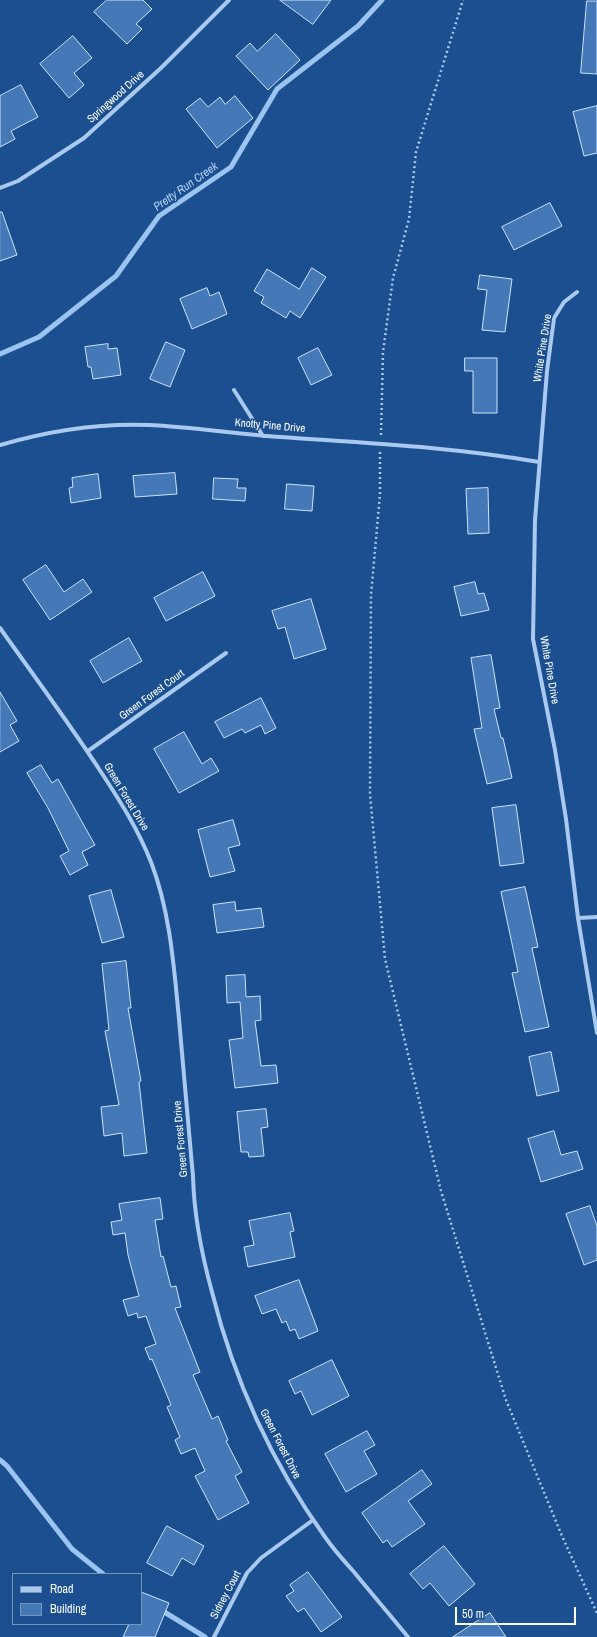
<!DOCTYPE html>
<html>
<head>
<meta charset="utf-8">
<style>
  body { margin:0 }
  #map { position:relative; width:597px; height:1637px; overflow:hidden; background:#1b4f8f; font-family:"Archivo Narrow",sans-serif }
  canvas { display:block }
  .legend { position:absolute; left:12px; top:1573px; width:130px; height:52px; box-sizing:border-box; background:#1b4f8f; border:1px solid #7695bc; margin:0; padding:5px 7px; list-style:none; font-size:12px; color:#fff }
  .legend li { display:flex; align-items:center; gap:8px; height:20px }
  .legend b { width:20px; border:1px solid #7695bc }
  .scale { position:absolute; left:455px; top:1607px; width:121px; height:18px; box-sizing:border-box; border:2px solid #fff; border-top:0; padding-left:5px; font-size:12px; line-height:14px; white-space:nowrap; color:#fff; -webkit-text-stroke:3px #1b4f8f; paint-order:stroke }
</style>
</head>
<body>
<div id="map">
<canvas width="597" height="1637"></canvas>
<ul class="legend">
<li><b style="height:5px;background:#a9c9ee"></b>Road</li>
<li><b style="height:11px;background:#4478b7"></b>Building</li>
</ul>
<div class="scale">50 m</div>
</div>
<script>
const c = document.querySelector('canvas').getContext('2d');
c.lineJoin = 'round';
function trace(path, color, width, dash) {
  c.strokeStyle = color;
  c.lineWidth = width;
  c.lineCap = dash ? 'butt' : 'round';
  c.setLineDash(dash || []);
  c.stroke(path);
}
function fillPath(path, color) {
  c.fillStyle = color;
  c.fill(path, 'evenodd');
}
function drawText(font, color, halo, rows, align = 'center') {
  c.font = font + ' "Archivo Narrow",sans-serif';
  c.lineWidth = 3;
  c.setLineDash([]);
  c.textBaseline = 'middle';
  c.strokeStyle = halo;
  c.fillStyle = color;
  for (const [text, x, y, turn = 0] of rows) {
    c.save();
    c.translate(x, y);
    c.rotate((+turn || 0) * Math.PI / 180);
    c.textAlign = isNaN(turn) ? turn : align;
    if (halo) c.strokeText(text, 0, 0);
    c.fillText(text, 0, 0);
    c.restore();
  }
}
const stream = new Path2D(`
  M 0,354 L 39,337 L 116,276 L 159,216 L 231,167 L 277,89 L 358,26 L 382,0
  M 0,1460 L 7,1466 L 72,1549 L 103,1574
  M 161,1610 L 205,1637`);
const building = new Path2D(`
  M 107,0 L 143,0 L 152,9 L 136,24 L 142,29 L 127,44 L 94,12 Z
  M 280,0 L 331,0 L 313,24 Z
  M 587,1 L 597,1 L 597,74 L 581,73 Z
  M 276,34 L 300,60 L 268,90 L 236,56 L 250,43 L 257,51 Z
  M 73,36 L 92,58 L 74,73 L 84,85 L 69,98 L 40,64 Z
  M 21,85 L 38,117 L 11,131 L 15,139 L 0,147 L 0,96 Z
  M 235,96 L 253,118 L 217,148 L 186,109 L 200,98 L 208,107 L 220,97 L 225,104 Z
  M 597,106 L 597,153 L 584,156 L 573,112 Z
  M 550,203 L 562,226 L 514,250 L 502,227 Z
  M 0,212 L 2,212 L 17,255 L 0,261 Z
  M 312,268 L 326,277 L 300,318 L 290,311 L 286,318 L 261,303 L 264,297 L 254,291 L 267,269 L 299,289 Z
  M 480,275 L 512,279 L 505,332 L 482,330 L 487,290 L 478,289 Z
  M 207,288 L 210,296 L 219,292 L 227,314 L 192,329 L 180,299 Z
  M 166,342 L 185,350 L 170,387 L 150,379 Z
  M 108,344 L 108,349 L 117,348 L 121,375 L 93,379 L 91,367 L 88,367 L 85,347 Z
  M 318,348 L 332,375 L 311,385 L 298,358 Z
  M 465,358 L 497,358 L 497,413 L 473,413 L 473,371 L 465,371 Z
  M 175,473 L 177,494 L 135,497 L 133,476 Z
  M 98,474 L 101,498 L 71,503 L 69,488 L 73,487 L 72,478 Z
  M 214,478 L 238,479 L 237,488 L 246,488 L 245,501 L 213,499 Z
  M 287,484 L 314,486 L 312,511 L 285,509 Z
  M 488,488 L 489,533 L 468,534 L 466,489 Z
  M 46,565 L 64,592 L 83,579 L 92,592 L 50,620 L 23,580 Z
  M 203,572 L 215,596 L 166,621 L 154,598 Z
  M 475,582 L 478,594 L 484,593 L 489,610 L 461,616 L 454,587 Z
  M 311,599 L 326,649 L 294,659 L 285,627 L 278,629 L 272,611 Z
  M 129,638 L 142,661 L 103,683 L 90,661 Z
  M 491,655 L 500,708 L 494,709 L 501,738 L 503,738 L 512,778 L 487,784 L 474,729 L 482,728 L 471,658 Z
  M 0,692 L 17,721 L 10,725 L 19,741 L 0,752 Z
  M 261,698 L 276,728 L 265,734 L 261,725 L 245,733 L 242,729 L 224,738 L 215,722 Z
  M 184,732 L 202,764 L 211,758 L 219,771 L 179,793 L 154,749 Z
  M 41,765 L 52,783 L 58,779 L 95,845 L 82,852 L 88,865 L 70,875 L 60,856 L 69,851 L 48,808 L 27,773 Z
  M 516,805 L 524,863 L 500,866 L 492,808 Z
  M 233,820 L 240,845 L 228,848 L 235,871 L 210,877 L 198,830 Z
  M 525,887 L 538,947 L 532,948 L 549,1027 L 525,1032 L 512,973 L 518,972 L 501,892 Z
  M 111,890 L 124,937 L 102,943 L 89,896 Z
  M 235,902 L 236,911 L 261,908 L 264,927 L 217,933 L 213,905 Z
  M 126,961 L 131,1008 L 128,1008 L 141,1081 L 139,1082 L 147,1153 L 124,1156 L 122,1133 L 104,1136 L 101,1107 L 119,1105 L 105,1031 L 109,1030 L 102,964 Z
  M 245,975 L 246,997 L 260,996 L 261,1020 L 255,1021 L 261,1066 L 276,1065 L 278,1083 L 235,1088 L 229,1040 L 243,1038 L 240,1002 L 227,1003 L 226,976 Z
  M 551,1052 L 559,1091 L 537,1096 L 529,1057 Z
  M 266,1109 L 268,1127 L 261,1128 L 264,1156 L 249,1157 L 248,1152 L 241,1152 L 237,1112 Z
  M 554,1131 L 561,1155 L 577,1151 L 583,1169 L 541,1182 L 528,1139 Z
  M 160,1198 L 163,1219 L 155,1220 L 161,1257 L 163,1256 L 171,1287 L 176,1286 L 181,1307 L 175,1308 L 200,1372 L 193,1375 L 212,1419 L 218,1416 L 228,1440 L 226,1441 L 242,1472 L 235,1476 L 249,1503 L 218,1520 L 195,1476 L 205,1471 L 195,1448 L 181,1454 L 175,1440 L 180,1437 L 167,1407 L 171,1405 L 152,1359 L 150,1360 L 145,1348 L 156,1344 L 146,1316 L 138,1318 L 137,1313 L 128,1316 L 123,1300 L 139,1296 L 128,1255 L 125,1233 L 113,1235 L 111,1222 L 122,1220 L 119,1204 Z
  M 590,1206 L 597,1226 L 597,1260 L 584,1265 L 566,1214 Z
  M 290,1213 L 294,1231 L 290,1232 L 295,1257 L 248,1267 L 244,1247 L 254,1245 L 249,1221 Z
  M 299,1280 L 318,1331 L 299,1339 L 295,1329 L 290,1331 L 286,1321 L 282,1323 L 276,1309 L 262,1314 L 255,1296 Z
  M 332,1360 L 349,1396 L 312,1415 L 301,1391 L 295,1394 L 289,1381 Z
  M 367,1431 L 375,1445 L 364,1451 L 377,1474 L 346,1492 L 325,1454 Z
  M 422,1470 L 432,1484 L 408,1501 L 425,1524 L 392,1547 L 387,1540 L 383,1543 L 362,1513 Z
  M 167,1526 L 204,1546 L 194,1565 L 182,1558 L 172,1576 L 147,1563 Z
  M 444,1546 L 475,1584 L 449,1606 L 430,1583 L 423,1589 L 410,1574 Z
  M 308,1572 L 342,1617 L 321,1632 L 304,1608 L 298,1612 L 286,1596 L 294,1591 L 290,1585 Z
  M 141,1592 L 169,1603 L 155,1637 L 123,1637 L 129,1624 L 141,1624 Z
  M 490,1613 L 506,1637 L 453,1637 Z`);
const path = new Path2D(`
  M 381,435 L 383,352 L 393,278 L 409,219 L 416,152 L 463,0
  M 380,452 L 380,494 L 371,595 L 370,794 L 385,959 L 441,1191 L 506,1400 L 562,1536 L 597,1613`);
const street = new Path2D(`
  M 0,188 L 18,181 L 84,138 L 161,68 L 229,0
  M 577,292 L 564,302 L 554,318 L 547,371 L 535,520 L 533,639 L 555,750 L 566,819 L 578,918 L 597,1033
  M 234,390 L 263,436
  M 0,445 C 48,431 99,423 149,425 C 193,427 237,434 281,437 C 367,443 454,447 539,462
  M 0,628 C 34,676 69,723 101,772 C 120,801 138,829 151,862 C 170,911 174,967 179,1019 C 184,1072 188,1124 193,1176 C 194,1217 201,1252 212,1292 C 234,1380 272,1463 325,1537 C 334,1550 344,1561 354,1572 C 372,1594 390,1615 408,1637
  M 88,751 L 226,653
  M 578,918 L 597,917
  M 214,1637 L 247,1573 L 261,1558 L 313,1520`);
const streetNames = [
  ["Springwood Drive",116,97,-42],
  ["White Pine Drive",543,348,-81],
  ["Knotty Pine Drive",270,426,5],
  ["White Pine Drive",549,670,80],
  ["Green Forest Court",152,695,-36],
  ["Green Forest Drive",126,797,59],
  ["Green Forest Drive",181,1139,-95],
  ["Green Forest Drive",280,1444,63],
  ["Sidney Court",226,1595,-62]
];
const waterNames = [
  ["Pretty Run Creek",186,187,-35]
];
trace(stream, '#9cc4f0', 5);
fillPath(building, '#4478b7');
trace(building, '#cfe3fa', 1);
trace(path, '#a9c9ee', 2.5, [2, 3]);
trace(street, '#a9c9ee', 4);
drawText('11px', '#fff', '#1b4f8f', streetNames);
drawText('italic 12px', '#b5d3f5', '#1b4f8f', waterNames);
</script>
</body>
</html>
